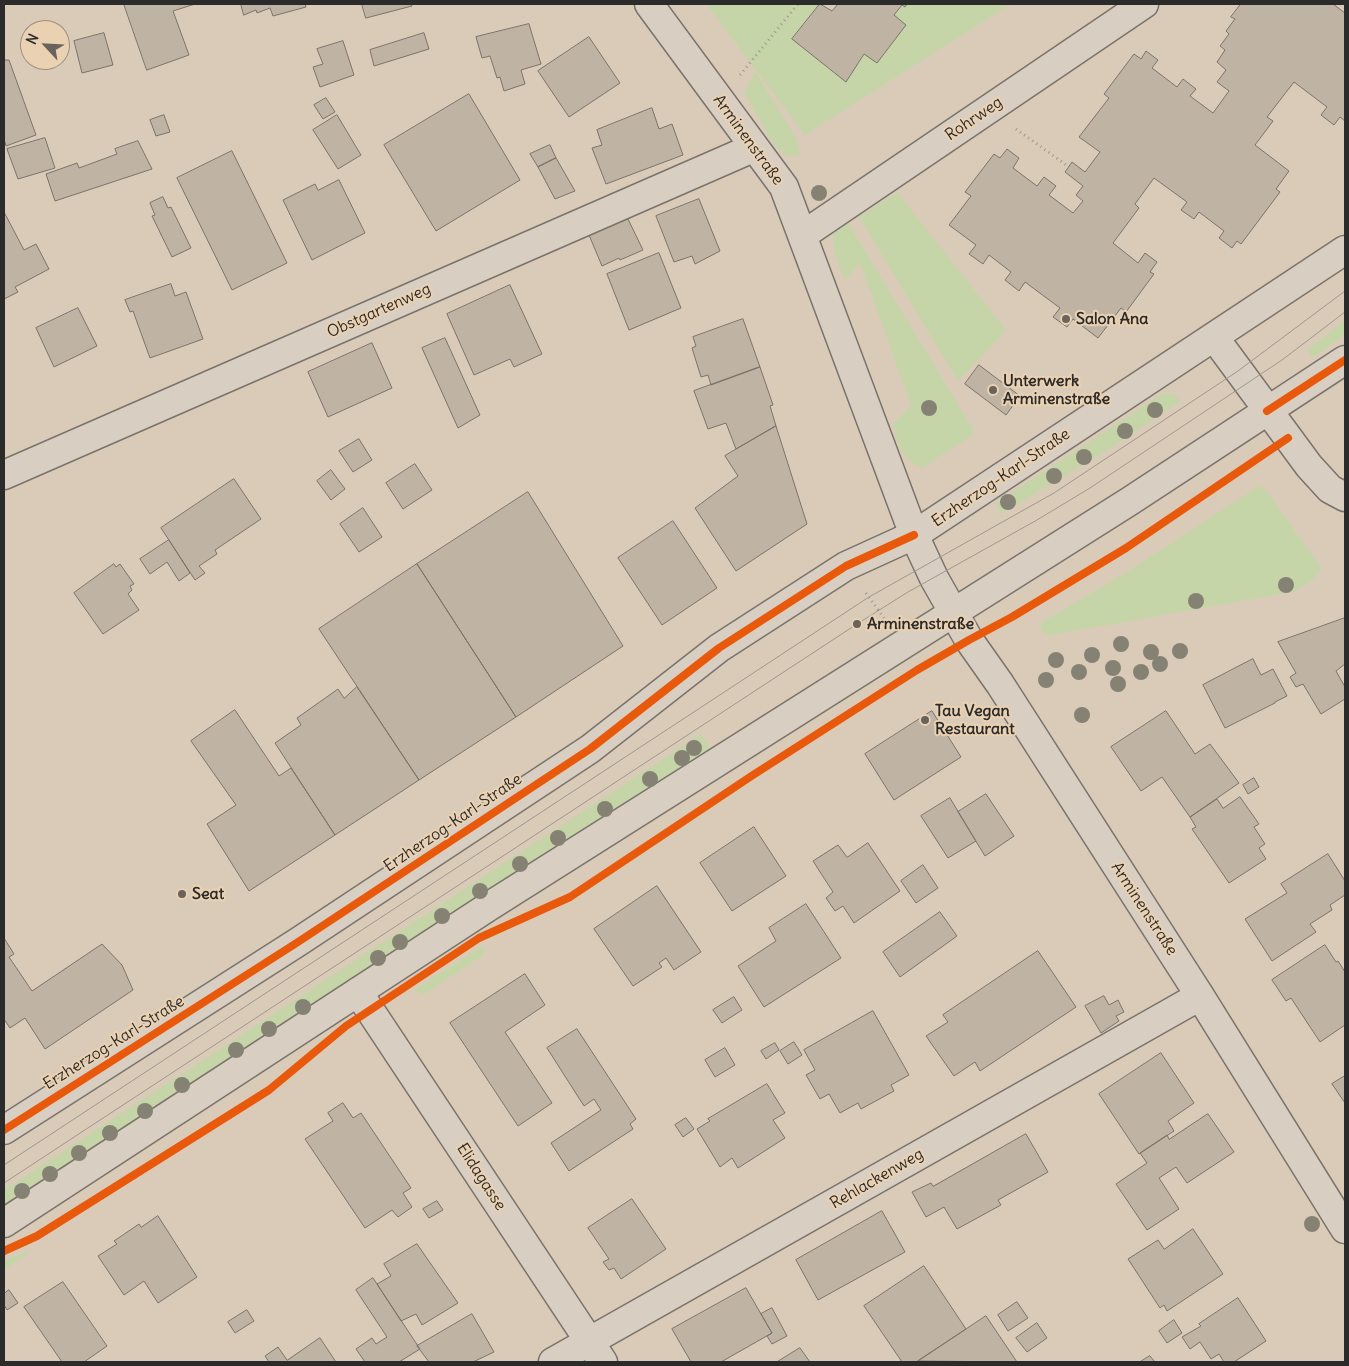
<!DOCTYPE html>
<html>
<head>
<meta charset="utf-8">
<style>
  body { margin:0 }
  #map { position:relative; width:1349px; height:1366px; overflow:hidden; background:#dacbb9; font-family:Delius,sans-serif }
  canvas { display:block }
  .frame { position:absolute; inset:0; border:5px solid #2b2b2b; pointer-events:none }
  .north { position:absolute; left:20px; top:20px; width:50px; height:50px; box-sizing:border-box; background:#ead1b2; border:1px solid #9e8f7c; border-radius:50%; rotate:295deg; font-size:14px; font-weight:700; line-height:20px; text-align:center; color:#2b2b2b }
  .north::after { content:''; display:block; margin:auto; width:18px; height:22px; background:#68635d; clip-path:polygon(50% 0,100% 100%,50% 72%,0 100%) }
</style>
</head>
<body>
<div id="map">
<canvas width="1349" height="1366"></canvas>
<div class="frame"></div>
<div class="north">N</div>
</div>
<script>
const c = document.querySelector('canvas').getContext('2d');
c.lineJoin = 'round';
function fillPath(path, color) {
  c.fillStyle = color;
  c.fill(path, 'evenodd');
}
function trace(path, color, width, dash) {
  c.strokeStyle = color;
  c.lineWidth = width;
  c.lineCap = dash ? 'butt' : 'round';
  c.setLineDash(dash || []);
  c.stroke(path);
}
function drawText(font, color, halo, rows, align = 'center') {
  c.font = font + ' Delius,sans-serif';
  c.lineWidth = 4;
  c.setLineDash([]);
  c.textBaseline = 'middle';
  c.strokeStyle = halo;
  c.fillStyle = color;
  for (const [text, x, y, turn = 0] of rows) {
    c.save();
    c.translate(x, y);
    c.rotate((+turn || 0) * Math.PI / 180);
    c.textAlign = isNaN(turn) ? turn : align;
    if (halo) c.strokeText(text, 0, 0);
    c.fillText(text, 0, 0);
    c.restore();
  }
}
const green = new Path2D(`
  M 706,4 L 820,4 L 792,39 L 846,81 L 864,54 L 877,63 L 906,26 L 894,15 L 902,5 L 905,7 L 907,4 L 1011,4 L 805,135 Z
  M 755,71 L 796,138 L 800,155 L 786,156 L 775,146 L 744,93 Z
  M 897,192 L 1006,330 L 958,381 L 859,217 Z
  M 848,223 L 973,429 L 971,436 L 922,468 C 900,457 898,446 893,424 L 911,405 L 860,263 L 845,280 L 834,251 L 833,234 Z
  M 1345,320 L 1345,335 L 1312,358 L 1307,350 Z
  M 1165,393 L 1174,394 L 1181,401 L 1111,448 L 1001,514 L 996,503 L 1160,395 Z
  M 1259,486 L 1266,490 L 1319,565 L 1321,569 C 1315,580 1304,586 1293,592 L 1057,634 L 1045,634 L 1041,630 L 1041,623 L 1130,570 Z
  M 701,734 L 711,750 L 4,1212 L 4,1190 Z
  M 484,945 L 485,949 L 482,956 L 425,994 L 421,994 L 414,990 Z
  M 31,1250 L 26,1255 L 4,1270 L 4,1260 Z`);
const building = new Path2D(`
  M 124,4 L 195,4 L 173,11 L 189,55 L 147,70 Z
  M 241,4 L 305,4 L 306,7 L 273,16 L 270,8 L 257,13 L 256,10 L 244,15 Z
  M 362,4 L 411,4 L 412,6 L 366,18 Z
  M 820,4 L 832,11 L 838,4 L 907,4 L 905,7 L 902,5 L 894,15 L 906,25 L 877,63 L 864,54 L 846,82 L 792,39 Z
  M 1241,4 L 1333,4 L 1345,13 L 1345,121 L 1340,117 L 1334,125 L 1321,115 L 1327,107 L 1294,82 L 1267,117 L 1273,121 L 1255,145 L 1289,171 L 1276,189 L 1280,192 L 1241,244 L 1237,241 L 1232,248 L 1219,238 L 1224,231 L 1199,212 L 1194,219 L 1181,210 L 1187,202 L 1154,178 L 1135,204 L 1139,208 L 1113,243 L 1138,263 L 1145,253 L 1157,262 L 1150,272 L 1154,274 L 1126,312 L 1121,308 L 1098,338 L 1073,319 L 1067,327 L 1053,317 L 1060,308 L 1025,282 L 1019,291 L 1005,280 L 1011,272 L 989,255 L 983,264 L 969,254 L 976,245 L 949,225 L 971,196 L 965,192 L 994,154 L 1000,158 L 1007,149 L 1019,158 L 1013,168 L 1037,186 L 1044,177 L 1056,186 L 1049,195 L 1073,213 L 1083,201 L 1076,195 L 1083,186 L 1065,172 L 1072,162 L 1085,172 L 1100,152 L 1079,137 L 1109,98 L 1104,94 L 1134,54 L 1141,59 L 1146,51 L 1158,60 L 1152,68 L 1177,87 L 1183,79 L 1196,89 L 1190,96 L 1213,113 L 1229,91 L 1217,82 L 1226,70 L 1217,62 L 1225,50 L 1220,46 L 1229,34 L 1226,31 L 1235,19 L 1231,17 Z
  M 529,24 L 541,64 L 521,70 L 525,84 L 504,91 L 500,77 L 497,78 L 490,56 L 482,58 L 476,37 Z
  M 104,33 L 113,65 L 82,73 L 74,41 Z
  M 424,33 L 429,49 L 374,66 L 370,50 Z
  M 589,37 L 620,83 L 569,117 L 538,71 Z
  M 343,41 L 354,75 L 320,87 L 313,67 L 323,64 L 317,49 Z
  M 4,60 L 9,60 L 36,135 L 6,146 L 4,139 Z
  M 469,94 L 520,180 L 436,231 L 384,145 Z
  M 326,98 L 335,112 L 323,119 L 314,105 Z
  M 652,108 L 659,129 L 672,124 L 683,155 L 606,184 L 592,148 L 602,145 L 597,130 Z
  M 164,115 L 170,132 L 156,136 L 150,120 Z
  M 337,115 L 361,155 L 338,169 L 313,130 Z
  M 45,138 L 55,168 L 18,179 L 7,149 Z
  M 138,141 L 152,169 L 55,201 L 46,174 L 77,163 L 79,168 L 117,154 L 115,149 Z
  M 550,145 L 556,158 L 538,167 L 530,154 Z
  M 232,151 L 287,263 L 232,290 L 177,178 Z
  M 556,158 L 575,191 L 555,199 L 538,167 Z
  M 339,180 L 365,233 L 312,260 L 283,200 L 315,184 L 318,190 Z
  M 163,197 L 168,208 L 171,207 L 191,248 L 172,257 L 152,216 L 155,215 L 150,203 Z
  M 699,199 L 720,251 L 695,264 L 692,256 L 674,262 L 656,216 Z
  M 4,212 L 24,250 L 36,244 L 49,269 L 15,287 L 18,292 L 4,299 Z
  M 627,217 L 643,250 L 620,260 L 619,258 L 602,266 L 589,235 L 605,228 L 604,226 Z
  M 659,253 L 681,308 L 629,330 L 607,274 Z
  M 171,284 L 175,296 L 186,292 L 203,339 L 150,358 L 133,311 L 130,312 L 125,300 Z
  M 510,285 L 542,354 L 514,367 L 510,359 L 474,375 L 447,314 Z
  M 78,308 L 97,346 L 54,367 L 36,328 Z
  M 743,319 L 760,367 L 711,385 L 708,375 L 701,377 L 692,348 L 696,346 L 693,337 Z
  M 445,338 L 480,415 L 458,428 L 422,348 Z
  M 372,343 L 392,388 L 328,417 L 308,372 Z
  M 979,365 L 1020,396 L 1006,415 L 965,384 Z
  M 760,367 L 773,405 L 770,406 L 776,426 L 736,449 L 726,423 L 708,429 L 694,391 Z
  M 776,426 L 807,524 L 736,571 L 695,508 L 738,476 L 725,456 Z
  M 359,439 L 372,460 L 353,472 L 339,451 Z
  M 415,464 L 432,490 L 403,509 L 386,483 Z
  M 331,470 L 345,489 L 331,500 L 317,481 Z
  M 234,479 L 261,519 L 215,550 L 217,554 L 199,566 L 205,573 L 195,580 L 161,528 Z
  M 528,492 L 623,646 L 516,717 L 417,564 Z
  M 363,508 L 382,537 L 359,552 L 340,524 Z
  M 673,521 L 717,588 L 662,625 L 618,558 Z
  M 169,540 L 190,573 L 179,581 L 167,562 L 150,574 L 140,559 Z
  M 114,564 L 116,567 L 120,564 L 134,584 L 130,586 L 132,590 L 128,594 L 139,610 L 103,634 L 74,593 Z
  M 417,564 L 516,717 L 419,780 L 319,629 Z
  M 1345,618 L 1345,664 L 1336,671 L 1345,687 L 1345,699 L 1321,714 L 1303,684 L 1296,687 L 1290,677 L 1296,673 L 1278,642 Z
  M 1253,659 L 1261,675 L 1273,669 L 1287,696 L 1275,702 L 1275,703 L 1225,728 L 1203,685 Z
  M 357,687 L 419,780 L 335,835 L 275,743 L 301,725 L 297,718 L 338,689 L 344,698 Z
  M 235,710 L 279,776 L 291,768 L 335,835 L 249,891 L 207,824 L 236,805 L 191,741 Z
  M 932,711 L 961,757 L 894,800 L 865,754 Z
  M 1166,711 L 1195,754 L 1210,744 L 1239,783 L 1190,817 L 1162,777 L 1141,791 L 1111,747 Z
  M 1254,778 L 1259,787 L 1248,794 L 1243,785 Z
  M 986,794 L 1014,836 L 985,856 L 958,812 Z
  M 1240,797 L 1259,824 L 1254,827 L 1265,844 L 1259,848 L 1266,859 L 1229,883 L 1192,829 L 1196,827 L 1190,817 L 1217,799 L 1223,808 Z
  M 950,798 L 976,841 L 948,858 L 921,816 Z
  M 754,827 L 786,876 L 732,911 L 700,863 Z
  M 868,843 L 900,891 L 854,923 L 843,906 L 835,911 L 826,898 L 833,892 L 813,861 L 838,845 L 847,857 Z
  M 1328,854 L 1345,881 L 1345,895 L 1330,905 L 1332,910 L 1310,924 L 1316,932 L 1272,961 L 1245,919 L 1287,893 L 1281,884 Z
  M 923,865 L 938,888 L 916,903 L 901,881 Z
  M 657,886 L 701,952 L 674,970 L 666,958 L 659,963 L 662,967 L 633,986 L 594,929 Z
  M 806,904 L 841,958 L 764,1007 L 738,966 L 776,941 L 769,928 Z
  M 940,912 L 957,936 L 900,977 L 883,952 Z
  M 4,938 L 14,954 L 9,957 L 32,991 L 102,944 L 122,965 L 133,990 L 45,1049 L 25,1018 L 10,1028 L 4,1019 Z
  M 1325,945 L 1336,962 L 1338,961 L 1345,972 L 1345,1025 L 1320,1042 L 1291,998 L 1286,1001 L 1272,980 Z
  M 1038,951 L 1076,1007 L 980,1071 L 975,1062 L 954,1076 L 926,1036 L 948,1022 L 943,1015 Z
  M 525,974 L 545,1005 L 505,1032 L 552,1103 L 518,1126 L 450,1023 Z
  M 1104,996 L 1109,1005 L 1118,1000 L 1124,1012 L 1116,1016 L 1119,1021 L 1101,1033 L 1085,1006 Z
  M 734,997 L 742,1010 L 722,1023 L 713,1010 Z
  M 873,1011 L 909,1075 L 891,1085 L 894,1091 L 861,1109 L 858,1103 L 840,1113 L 829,1094 L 820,1099 L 806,1075 L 815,1070 L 804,1050 Z
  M 577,1029 L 636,1119 L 630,1124 L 633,1129 L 569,1171 L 551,1143 L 601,1110 L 594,1099 L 584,1106 L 547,1048 Z
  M 794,1042 L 802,1055 L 788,1064 L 780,1051 Z
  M 775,1043 L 779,1050 L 766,1059 L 761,1051 Z
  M 725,1048 L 735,1065 L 715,1077 L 705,1060 Z
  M 1161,1053 L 1194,1103 L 1168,1121 L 1174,1131 L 1139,1154 L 1099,1094 Z
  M 1345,1076 L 1345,1103 L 1332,1084 Z
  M 767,1084 L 785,1113 L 773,1120 L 785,1138 L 738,1168 L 732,1158 L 720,1167 L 697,1129 L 710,1121 L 708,1119 Z
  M 343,1103 L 353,1118 L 361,1113 L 411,1188 L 403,1193 L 412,1207 L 398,1217 L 392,1210 L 365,1228 L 305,1139 L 333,1121 L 328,1113 Z
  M 1208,1114 L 1234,1152 L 1187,1183 L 1176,1167 L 1159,1178 L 1179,1209 L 1147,1230 L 1116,1184 L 1147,1163 L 1140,1153 L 1167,1135 L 1169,1139 Z
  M 686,1118 L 694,1129 L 683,1137 L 675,1125 Z
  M 1026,1134 L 1048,1172 L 998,1200 L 1001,1205 L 957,1229 L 944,1207 L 926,1217 L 912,1192 L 931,1183 L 933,1186 Z
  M 632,1199 L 666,1249 L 621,1279 L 614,1268 L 609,1270 L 603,1262 L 609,1259 L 588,1228 Z
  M 437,1201 L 443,1210 L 429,1218 L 423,1209 Z
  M 882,1211 L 905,1252 L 818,1300 L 796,1260 Z
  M 158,1216 L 197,1277 L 158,1303 L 144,1281 L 124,1295 L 98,1256 L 117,1244 L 114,1241 L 139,1224 L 141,1227 Z
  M 1193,1229 L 1223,1274 L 1167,1311 L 1164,1305 L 1160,1308 L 1128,1259 L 1158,1240 L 1164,1249 Z
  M 417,1244 L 458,1303 L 422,1325 L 416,1314 L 401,1321 L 377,1284 L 391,1276 L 384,1264 Z
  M 924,1266 L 966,1329 L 916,1362 L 902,1362 L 864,1306 Z
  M 373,1278 L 420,1349 L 399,1362 L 365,1362 L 356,1349 L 372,1338 L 376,1344 L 387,1337 L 356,1290 Z
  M 63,1282 L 107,1346 L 84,1362 L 62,1362 L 24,1307 Z
  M 746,1288 L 772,1333 L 721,1362 L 691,1362 L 672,1329 Z
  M 9,1290 L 18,1303 L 7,1310 L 4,1305 L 4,1294 Z
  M 1238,1298 L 1266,1341 L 1234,1362 L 1224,1362 L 1219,1354 L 1211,1359 L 1200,1342 L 1190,1349 L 1182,1337 L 1201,1326 L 1199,1324 Z
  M 1017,1302 L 1028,1318 L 1008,1331 L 998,1315 Z
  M 772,1308 L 787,1336 L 772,1344 L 767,1336 L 772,1333 L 761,1314 Z
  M 247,1310 L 254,1321 L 235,1333 L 228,1322 Z
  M 472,1314 L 494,1352 L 473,1362 L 429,1362 L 417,1346 Z
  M 986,1316 L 1017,1362 L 918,1361 L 966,1329 Z
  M 1174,1320 L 1182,1333 L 1167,1343 L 1159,1331 Z
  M 1037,1323 L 1047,1338 L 1027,1352 L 1016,1338 Z
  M 320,1338 L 336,1362 L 269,1362 L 265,1356 L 278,1347 L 287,1360 Z
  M 800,1348 L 810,1362 L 777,1362 Z
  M 1150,1356 L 1155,1362 L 1140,1362 Z`);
const path = new Path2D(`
  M 740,75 L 798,4
  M 1016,129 L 1069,167
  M 866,593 L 884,618`);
const minor = new Path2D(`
  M 649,4 L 784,187 L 914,535 L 934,578 L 969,640 L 1000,684 L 1200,996 L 1345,1229
  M 803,235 L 1144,4
  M 1214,337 L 1309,466 L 1330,489 L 1345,497
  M 4,475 L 753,148
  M 358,992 L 603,1362
  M 553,1362 L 1200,996`);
const major = new Path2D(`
  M 4,1130 L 298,942 L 590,749 L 719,648 L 846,566 L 914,535 L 1345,250
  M 4,1223 L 488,907 L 1130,501 L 1345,360`);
const tram = new Path2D(`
  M 4,1165 L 869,597 L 1054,493 L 1238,371 L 1345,291
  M 4,1183 L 857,624 L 908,592 L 1037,520 L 1090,488 L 1282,360 L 1345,312`);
const cycleway = new Path2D(`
  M 1267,411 L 1345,360
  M 4,1130 L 298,942 L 590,749 L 719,648 L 846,566 L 914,535
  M 4,1251 L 37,1236 L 269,1090 L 346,1026 L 479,938 L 570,897 L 753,775 L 917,670 L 969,640 L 1012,617 L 1126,548 L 1288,438`);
const trees = [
  [819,193],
  [929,408],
  [1155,410],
  [1125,431],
  [1084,457],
  [1054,476],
  [1008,502],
  [1286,585],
  [1196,601],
  [1121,644],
  [1180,651],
  [1151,652],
  [1092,655],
  [1056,660],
  [1160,664],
  [1113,668],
  [1079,672],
  [1141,672],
  [1046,680],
  [1118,684],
  [1082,715],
  [694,748],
  [682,758],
  [650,779],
  [605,809],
  [558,838],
  [520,864],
  [480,891],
  [442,916],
  [400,942],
  [378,958],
  [303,1007],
  [269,1029],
  [236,1050],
  [182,1085],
  [145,1111],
  [110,1133],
  [79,1153],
  [50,1174],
  [22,1191],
  [1312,1224]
];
const markers = [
  [1066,319,5,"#68635d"],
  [993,390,5,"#68635d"],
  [857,624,5,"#68635d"],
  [925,720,5,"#68635d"],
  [182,894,5,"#68635d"]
];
const streetNames = [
  ["Rohrweg",974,119,-34],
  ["Arminenstraße",748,140,54],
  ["Obstgartenweg",379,311,-24],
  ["Erzherzog-Karl-Straße",1001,478,-34],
  ["Erzherzog-Karl-Straße",453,823,-34],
  ["Arminenstraße",1144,909,57],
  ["Erzherzog-Karl-Straße",114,1043,-32],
  ["Elidagasse",481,1177,57],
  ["Rehlackenweg",877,1179,-30]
];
const poiNames = [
  ["Salon Ana",1076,319],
  ["Unterwerk",1003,381],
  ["Arminenstraße",1003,399],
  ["Arminenstraße",867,624],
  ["Tau Vegan",935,711],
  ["Restaurant",935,729],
  ["Seat",192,894]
];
fillPath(green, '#c6d5a8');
fillPath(building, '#bfb3a4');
trace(building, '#7a736b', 1);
trace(minor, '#7a736b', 31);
trace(major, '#7a736b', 31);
trace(path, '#9e978e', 3, [1, 4]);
trace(minor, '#d8cec2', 28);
trace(major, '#d8cec2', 28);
trace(tram, '#9e978e', 1);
trace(cycleway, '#e8590c', 8);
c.fillStyle = '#858274';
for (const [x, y] of trees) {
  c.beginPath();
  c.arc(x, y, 8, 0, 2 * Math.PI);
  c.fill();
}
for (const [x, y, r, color] of markers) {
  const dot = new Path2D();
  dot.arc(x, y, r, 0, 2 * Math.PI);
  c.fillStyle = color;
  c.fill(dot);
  trace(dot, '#ead1b2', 2);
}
drawText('16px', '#2b2b2b', '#ead1b2', streetNames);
drawText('bold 16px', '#2b2b2b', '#ead1b2', poiNames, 'left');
</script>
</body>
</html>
